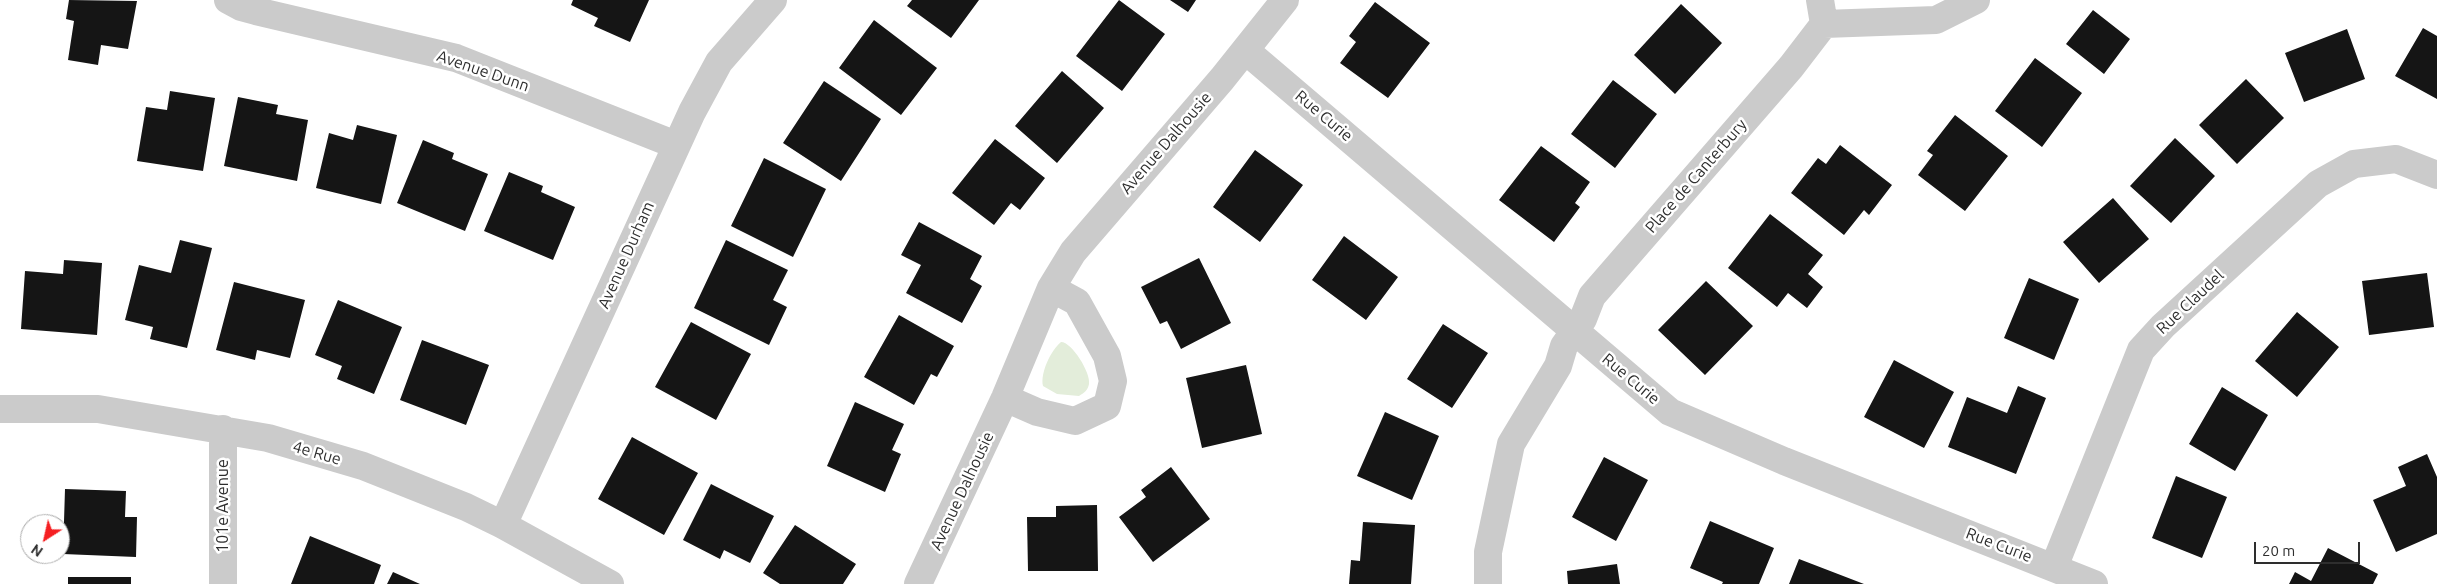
<!DOCTYPE html>
<html>
<head>
<meta charset="utf-8">
<style>
  body { margin:0 }
  #map { position:relative; width:2437px; height:584px; overflow:hidden; background:#fff; font-family:Ubuntu,sans-serif }
  canvas { display:block }
  .north { position:absolute; left:20px; top:514px; width:50px; height:50px; box-sizing:border-box; background:#fff; border:1px solid #ababab; border-radius:50%; rotate:215deg; font-size:14px; font-weight:700; line-height:20px; text-align:center; color:#2e2e2e }
  .north::after { content:''; display:block; margin:auto; width:18px; height:22px; background:#f51f22; clip-path:polygon(50% 0,100% 100%,50% 72%,0 100%) }
  .scale { position:absolute; left:2254px; top:542px; width:106px; height:22px; box-sizing:border-box; border:2px solid #2e2e2e; border-top:0; padding-left:6px; font-size:15px; line-height:18px; white-space:nowrap; color:#2e2e2e; -webkit-text-stroke:4px #fff; paint-order:stroke }
</style>
</head>
<body>
<div id="map">
<canvas width="2437" height="584"></canvas>
<div class="north">N</div>
<div class="scale">20 m</div>
</div>
<script>
const c = document.querySelector('canvas').getContext('2d');
c.lineJoin = 'round';
function fillPath(path, color) {
  c.fillStyle = color;
  c.fill(path, 'evenodd');
}
function trace(path, color, width, dash) {
  c.strokeStyle = color;
  c.lineWidth = width;
  c.lineCap = dash ? 'butt' : 'round';
  c.setLineDash(dash || []);
  c.stroke(path);
}
function drawText(font, color, halo, rows, align = 'center') {
  c.font = font + ' Ubuntu,sans-serif';
  c.lineWidth = 5;
  c.setLineDash([]);
  c.textBaseline = 'middle';
  c.strokeStyle = halo;
  c.fillStyle = color;
  for (const [text, x, y, turn = 0] of rows) {
    c.save();
    c.translate(x, y);
    c.rotate((+turn || 0) * Math.PI / 180);
    c.textAlign = isNaN(turn) ? turn : align;
    if (halo) c.strokeText(text, 0, 0);
    c.fillText(text, 0, 0);
    c.restore();
  }
}
const green = new Path2D(`
  M 1061,342 C 1072,342 1091,373 1089,384 C 1088,390 1084,393 1079,396 L 1057,394 L 1043,386 C 1040,373 1051,350 1061,342 Z`);
const building = new Path2D(`
  M 69,0 L 137,1 L 128,49 L 101,45 L 98,65 L 68,60 L 74,21 L 66,19 Z
  M 573,0 L 649,0 L 630,42 L 594,26 L 598,18 L 571,5 Z
  M 912,0 L 979,0 L 951,38 L 907,6 Z
  M 1119,0 L 1165,34 L 1122,91 L 1076,56 Z
  M 1170,0 L 1196,0 L 1188,12 Z
  M 1375,2 L 1430,43 L 1388,98 L 1340,63 L 1356,42 L 1349,36 Z
  M 1681,4 L 1722,43 L 1675,94 L 1634,55 Z
  M 2093,10 L 2130,39 L 2104,74 L 2066,44 Z
  M 874,20 L 937,68 L 901,115 L 839,68 Z
  M 2423,28 L 2437,36 L 2437,99 L 2395,76 Z
  M 2347,29 L 2365,79 L 2304,102 L 2285,53 Z
  M 2035,58 L 2082,93 L 2042,147 L 1995,111 Z
  M 1062,71 L 1104,108 L 1057,163 L 1015,126 Z
  M 2246,79 L 2284,118 L 2237,164 L 2199,125 Z
  M 1613,80 L 1657,114 L 1615,168 L 1571,134 Z
  M 824,81 L 881,119 L 841,181 L 783,143 Z
  M 170,91 L 215,98 L 203,171 L 137,161 L 146,107 L 167,110 Z
  M 238,97 L 278,105 L 276,114 L 308,120 L 297,181 L 224,166 Z
  M 1955,115 L 2008,156 L 1965,211 L 1918,175 L 1933,155 L 1927,151 Z
  M 357,125 L 397,135 L 381,204 L 316,188 L 329,133 L 353,140 Z
  M 2175,138 L 2215,176 L 2171,223 L 2130,186 Z
  M 995,139 L 1045,178 L 1020,210 L 1011,203 L 994,225 L 952,193 Z
  M 423,140 L 454,153 L 452,159 L 488,174 L 465,231 L 397,203 Z
  M 1840,145 L 1892,185 L 1869,215 L 1864,210 L 1844,235 L 1791,193 L 1818,158 L 1826,164 Z
  M 1541,146 L 1590,182 L 1575,203 L 1580,207 L 1554,242 L 1499,200 Z
  M 1255,150 L 1303,185 L 1260,242 L 1213,207 Z
  M 764,158 L 826,189 L 793,257 L 731,226 Z
  M 509,172 L 543,186 L 541,192 L 575,207 L 553,260 L 484,231 Z
  M 2113,198 L 2149,239 L 2099,283 L 2063,242 Z
  M 1770,214 L 1823,255 L 1808,274 L 1823,287 L 1807,308 L 1788,293 L 1777,307 L 1728,268 Z
  M 919,222 L 982,256 L 970,279 L 982,286 L 962,323 L 906,293 L 921,265 L 901,255 Z
  M 1344,236 L 1398,277 L 1366,320 L 1312,280 Z
  M 180,240 L 212,248 L 187,348 L 150,339 L 153,327 L 125,320 L 139,265 L 171,273 Z
  M 726,240 L 788,270 L 773,300 L 787,307 L 769,345 L 694,308 Z
  M 1199,258 L 1231,323 L 1181,349 L 1167,321 L 1160,324 L 1141,287 Z
  M 64,260 L 102,263 L 97,335 L 21,329 L 25,271 L 63,274 Z
  M 2427,273 L 2434,327 L 2369,335 L 2362,281 Z
  M 2029,278 L 2079,299 L 2054,360 L 2004,338 Z
  M 1706,281 L 1753,326 L 1705,375 L 1658,330 Z
  M 234,282 L 305,300 L 290,358 L 257,350 L 255,360 L 216,350 Z
  M 338,300 L 402,327 L 374,394 L 337,379 L 342,366 L 315,355 Z
  M 2297,312 L 2339,347 L 2297,397 L 2255,361 Z
  M 899,315 L 954,346 L 937,377 L 931,374 L 914,405 L 864,377 Z
  M 691,322 L 751,354 L 716,420 L 655,387 Z
  M 1443,324 L 1488,353 L 1452,408 L 1407,379 Z
  M 422,340 L 489,365 L 466,425 L 400,400 Z
  M 1894,360 L 1954,392 L 1924,448 L 1864,417 Z
  M 1246,365 L 1262,434 L 1202,448 L 1186,378 Z
  M 2018,386 L 2046,398 L 2016,474 L 1948,447 L 1967,397 L 2007,413 Z
  M 2222,387 L 2268,415 L 2235,471 L 2189,444 Z
  M 855,402 L 904,424 L 892,450 L 901,454 L 885,492 L 827,466 Z
  M 1385,412 L 1439,436 L 1412,500 L 1357,476 Z
  M 632,437 L 698,473 L 664,535 L 598,499 Z
  M 2427,454 L 2437,477 L 2437,534 L 2396,552 L 2373,500 L 2406,486 L 2398,467 Z
  M 1604,457 L 1648,480 L 1616,541 L 1572,517 Z
  M 1171,467 L 1210,519 L 1153,562 L 1119,517 L 1146,497 L 1141,490 Z
  M 2176,476 L 2227,497 L 2202,558 L 2152,538 Z
  M 711,484 L 774,516 L 750,563 L 724,550 L 720,559 L 683,540 Z
  M 65,489 L 126,491 L 125,517 L 137,517 L 136,557 L 63,554 Z
  M 1097,505 L 1098,571 L 1028,571 L 1027,517 L 1056,517 L 1056,506 Z
  M 1710,521 L 1774,548 L 1759,584 L 1722,584 L 1723,582 L 1690,568 Z
  M 1363,522 L 1415,525 L 1411,584 L 1349,584 L 1351,560 L 1360,561 Z
  M 795,525 L 856,564 L 843,584 L 780,584 L 763,573 Z
  M 310,536 L 381,565 L 374,584 L 291,584 Z
  M 2328,548 L 2378,574 L 2373,584 L 2289,584 L 2295,572 L 2311,581 Z
  M 1799,559 L 1864,584 L 1789,584 Z
  M 1617,564 L 1620,584 L 1568,584 L 1567,571 Z
  M 393,572 L 420,584 L 387,584 Z
  M 68,577 L 131,577 L 131,584 L 68,584 Z`);
const minor = new Path2D(`
  M 228,0 L 241,7 L 256,11 L 456,58 L 676,145
  M 1824,24 L 1936,20 L 1976,0
  M 1245,50 L 1670,412 L 1784,461 L 2094,584
  M 1005,398 L 1037,412 L 1075,421 L 1107,406 L 1113,381 L 1107,356 L 1077,302 L 1051,288
  M 0,409 L 98,409 L 268,438 L 363,466 L 466,507 L 503,525 L 610,584
  M 503,525 L 692,112 L 719,62 L 773,0
  M 2054,567 L 2141,350 L 2163,326 L 2318,184 L 2354,164 L 2396,159 L 2437,175
  M 223,584 L 223,429
  M 918,584 L 1005,398 L 1051,288 L 1073,252 L 1222,79 L 1285,0
  M 1488,584 L 1488,552 L 1511,444 L 1558,366 L 1564,346 L 1583,319 L 1592,296 L 1791,67 L 1824,24 L 1820,0`);
const streetNames = [
  ["Avenue Dunn",483,71,19],
  ["Rue Curie",1324,116,40],
  ["Avenue Dalhousie",1166,143,-49],
  ["Place de Canterbury",1696,176,-49],
  ["Avenue Durham",626,255,-66],
  ["Rue Claudel",2190,302,-43],
  ["Rue Curie",1631,379,40],
  ["4e Rue",317,453,16],
  ["Avenue Dalhousie",962,491,-65],
  ["101e Avenue",223,506,-90],
  ["Rue Curie",1999,545,21]
];
fillPath(green, '#e3edda');
fillPath(building, '#151515');
trace(minor, '#cbcbcb', 28);
drawText('16px', '#2e2e2e', '#fff', streetNames);
</script>
</body>
</html>
